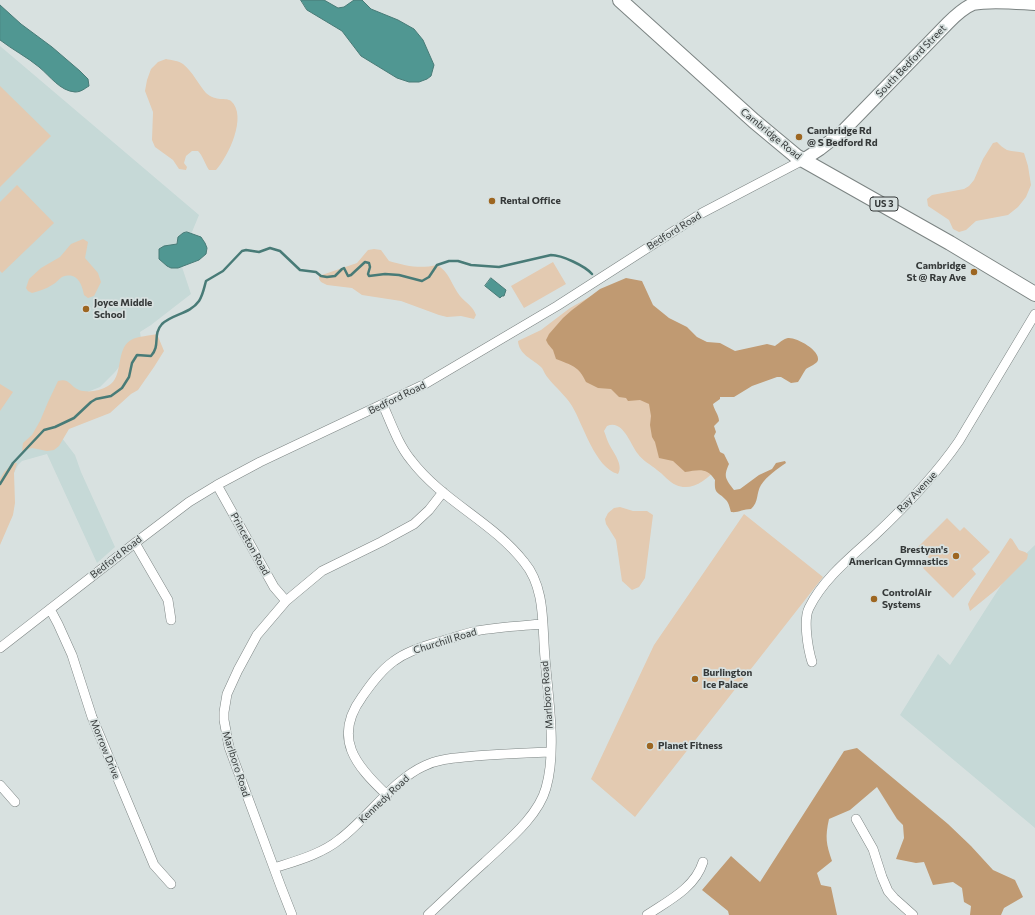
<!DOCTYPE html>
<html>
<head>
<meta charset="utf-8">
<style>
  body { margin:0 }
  canvas { display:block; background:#d8e1e0 }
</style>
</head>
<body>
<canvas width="1035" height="915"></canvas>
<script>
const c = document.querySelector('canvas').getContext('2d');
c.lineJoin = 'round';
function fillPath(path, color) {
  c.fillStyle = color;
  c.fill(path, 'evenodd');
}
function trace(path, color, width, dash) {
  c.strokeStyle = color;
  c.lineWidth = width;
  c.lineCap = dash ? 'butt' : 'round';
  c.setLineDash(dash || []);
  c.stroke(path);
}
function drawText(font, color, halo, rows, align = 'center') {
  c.font = font + ' Commissioner,sans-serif';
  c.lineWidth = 3.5;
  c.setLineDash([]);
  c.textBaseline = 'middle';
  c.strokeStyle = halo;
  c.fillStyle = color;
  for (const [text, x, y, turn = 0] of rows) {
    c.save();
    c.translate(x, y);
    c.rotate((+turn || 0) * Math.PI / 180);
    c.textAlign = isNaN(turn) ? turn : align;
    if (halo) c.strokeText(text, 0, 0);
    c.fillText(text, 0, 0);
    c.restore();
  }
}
const built = new Path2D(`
  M 0,46 L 199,215 L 180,261 L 191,294 L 151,325 L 140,332 L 141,339 L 115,372 L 100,387 L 85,393 L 52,425 L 75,455 L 81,472 L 115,547 L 97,563 L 47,454 L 22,461 L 18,465 L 0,500 Z
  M 1035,545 L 1035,828 L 900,715 L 938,654 L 950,665 L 1014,565 Z`);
const green = new Path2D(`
  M 166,59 C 171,60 179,61 183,64 C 193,72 198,84 206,93 C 216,102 226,97 231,101 C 248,116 228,157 216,170 L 209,170 C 205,164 203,156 198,151 L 192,151 L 186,156 L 184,163 L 187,167 L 186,170 L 179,169 L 173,160 L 155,147 L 152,140 L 153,112 L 145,91 L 147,80 L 151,69 L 158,62 Z
  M 0,86 L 51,136 L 0,187 Z
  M 997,142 C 1000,145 1003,148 1007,150 C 1013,152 1018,151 1024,153 L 1028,166 L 1031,185 L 1026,197 L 1018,207 L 1008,215 L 976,221 L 966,230 L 959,232 L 953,229 L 949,220 L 928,206 L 927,199 L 932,195 L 964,189 L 969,186 L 974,180 L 983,159 L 993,143 Z
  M 17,185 L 54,223 L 2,273 L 0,271 L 0,202 Z
  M 83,239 L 88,242 L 85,258 L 98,273 L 101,282 L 94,296 L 88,298 L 84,295 C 82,284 77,271 62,277 C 59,279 56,283 52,285 C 46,289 39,291 32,293 L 28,291 L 26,288 L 29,279 L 41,268 L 60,257 L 71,244 Z
  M 374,249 L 381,250 L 389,261 C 406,266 420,269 437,265 C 449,271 452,286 460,296 C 466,303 473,306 476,315 L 474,319 L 461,316 L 447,317 L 439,315 L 401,301 L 362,295 L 352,288 L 327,285 L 321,282 L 319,279 L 319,276 L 357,263 L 368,250 Z
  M 553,262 L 566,284 L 524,308 L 511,286 Z
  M 595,294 L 627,382 L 716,469 C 707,480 691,492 676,485 C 669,482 663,474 657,470 C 651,465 642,460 638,454 C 630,444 623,419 607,426 L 604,431 C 606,436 607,440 609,444 C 613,452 624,465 618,474 C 595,468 583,424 572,406 C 566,396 556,388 548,378 C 545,375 544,371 542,368 C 533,359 519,355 518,341 L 541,330 L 570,308 Z
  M 157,334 L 164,351 L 154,367 L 138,390 L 131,394 L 110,413 L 69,429 L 59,446 L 54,450 L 47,451 L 32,448 L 22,451 L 23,443 L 32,435 L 40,421 L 48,402 L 58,381 C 70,378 69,386 79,390 C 88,393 100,391 108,386 C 125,377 114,347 133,339 C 136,337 152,335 157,334 Z
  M 0,384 L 13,392 L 0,411 Z
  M 13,463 L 17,463 L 14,473 L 15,503 L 13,515 L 0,545 L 0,479 L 4,472 Z
  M 620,507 L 633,511 L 647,511 L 653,515 L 645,578 L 639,587 L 632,590 L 622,581 L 616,540 L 606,524 L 605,519 L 608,513 L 614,508 Z
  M 744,514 L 823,577 L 635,817 L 591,779 L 654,645 Z
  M 947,518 L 960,531 L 964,527 L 990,552 L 972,569 L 976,574 L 953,598 L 923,568 L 931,560 L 918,547 Z
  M 1010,538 L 1012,539 L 1019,550 L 1025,552 L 1028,554 L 1027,559 L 997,589 L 970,611 L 968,604 L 971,598 Z`);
const forest = new Path2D(`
  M 626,278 L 642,281 L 653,305 L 669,318 L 687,327 L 697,337 L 707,342 L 720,343 L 735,351 L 767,344 L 775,346 C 779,343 783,339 788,338 C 796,337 820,350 818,360 C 817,364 810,366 806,369 C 803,373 801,378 798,382 L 791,383 L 781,377 L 777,377 L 752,386 L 734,397 L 720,397 L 720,399 L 713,404 C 714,410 719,415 719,421 L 714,426 L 716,432 L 714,436 L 720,452 L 724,454 L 729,464 C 723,477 726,479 734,490 L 740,489 L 759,475 L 772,469 L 776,463 L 785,461 L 786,463 C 777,469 767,476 761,485 C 756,493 759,502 751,509 C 743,509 738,513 731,512 C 730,509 729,503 726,500 C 718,491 714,495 715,480 C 707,467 698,470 685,472 L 673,461 L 659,458 L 655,442 L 652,437 L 650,425 L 651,416 L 649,404 L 640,400 L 628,401 L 626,398 L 619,397 L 611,389 L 598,388 L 586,382 C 579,366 571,365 556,359 L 553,350 L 548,344 L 546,340 L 549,334 L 563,318 L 572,310 L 600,289 Z
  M 857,748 L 948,824 L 971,846 L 993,870 L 1015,880 L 1023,897 L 1004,908 L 1001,915 L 970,915 L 971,906 L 964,902 L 962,888 L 953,882 L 933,885 L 924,862 L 916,863 L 896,859 L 904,838 L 903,825 L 897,819 L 877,787 L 850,810 L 829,819 C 825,837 826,844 832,861 L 817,873 L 821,885 L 831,887 L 837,915 L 729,915 L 728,911 L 702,890 L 731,856 L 760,882 L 844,751 Z`);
const water = new Path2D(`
  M 301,0 L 324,0 L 338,8 L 344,7 L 354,0 L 362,0 L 371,9 L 398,20 L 414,29 L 423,40 L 434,65 L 431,76 L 427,79 L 419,82 L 409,82 L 397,78 L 361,56 L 342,31 L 307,10 Z
  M 0,5 L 21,24 L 52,47 L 80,71 L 88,79 L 89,86 C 84,89 81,92 75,92 C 60,91 50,76 39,67 C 27,57 13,50 0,40 Z
  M 187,232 L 201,237 L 205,243 L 207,248 L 206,254 L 199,260 L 178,268 L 171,268 L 167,266 L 159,259 L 159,249 L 164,246 L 177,244 L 178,237 L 183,233 Z
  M 491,278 L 506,290 L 504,296 L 502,296 L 500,298 L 485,286 Z`);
const stream = new Path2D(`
  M 0,484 L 13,463 L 44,430 L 55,427 L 74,418 L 91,402 L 96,399 L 111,396 L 122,388 L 129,377 L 132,363 L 137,355 L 151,356 C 161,345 152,335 162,324 C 172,314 190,314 199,301 C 203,295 204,288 206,281 L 223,271 L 242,251 L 246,250 L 259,252 L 270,248 L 280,251 L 300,270 L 316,272 L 321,276 L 327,277 L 335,276 L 342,269 L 344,268 L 348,276 L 351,275 L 365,262 L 369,263 L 370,267 L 368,274 L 369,276 L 385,274 L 399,275 L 422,281 L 429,277 L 437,265 L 449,261 L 458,261 L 471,265 L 499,267 L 551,255 C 562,255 585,266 592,274`);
const minor = new Path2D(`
  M 383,405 C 391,423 398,444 411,460 C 442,501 493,522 524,562 C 546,588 542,626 545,658 C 548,697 557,750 546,788 C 538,817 506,842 485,862 C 466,879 447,897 428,915
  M 217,485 L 274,587 L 286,601
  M 135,543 L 168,600 L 171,620
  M 50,609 L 58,624 L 72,655 L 92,717 L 154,865 L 171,884
  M 0,648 L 135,543 L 189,502 L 217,485 L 260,462 L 425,384 L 557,306 L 702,213 L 803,160
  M 812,662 C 808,649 803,620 809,608 C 823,579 851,557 874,536 C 905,507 935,476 959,441 L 1035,314
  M 0,785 L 15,802
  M 387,795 C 356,766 332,738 362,697 C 371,684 381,670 394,661 C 407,651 423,647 438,642 C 451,639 463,634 476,631 C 498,627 520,626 542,624
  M 856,819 L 873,849 L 882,877 L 888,891 L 894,898 L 913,915
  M 274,868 C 296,861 322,854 340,839 C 368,818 393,780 424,766 C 440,758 457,758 475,756 C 500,754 525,753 550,752
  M 292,915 L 281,887 L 229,747 L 224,720 L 224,712 L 227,694 L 238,670 L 257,635 L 286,601 L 322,571 L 381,542 L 414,524 L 429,510 L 443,492
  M 647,915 C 668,901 695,888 703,862`);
const major = new Path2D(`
  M 803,160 L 820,149 L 843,131 L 948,23 C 955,16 963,8 973,4 C 990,0 1017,3 1035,4`);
const highway = new Path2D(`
  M 620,0 L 754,121 L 796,156 L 950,243 L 1035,294`);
const markers = [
  [799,137,4,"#9d6621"],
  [492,201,4,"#9d6621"],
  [974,272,4,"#9d6621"],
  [86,309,4,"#9d6621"],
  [956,556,4,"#9d6621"],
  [874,599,4,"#9d6621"],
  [695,679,4,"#9d6621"],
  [650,746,4,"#9d6621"]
];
const shields = [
  [884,204,28]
];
const shieldNames = [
  ["US 3",884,204]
];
const streetNames = [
  ["South Bedford Street",911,61,-46],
  ["Cambridge Road",771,134,39],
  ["Bedford Road",674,231,-32],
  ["Bedford Road",397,398,-26],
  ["Ray Avenue",917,492,-46],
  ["Princeton Road",250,544,61],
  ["Bedford Road",116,557,-38],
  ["Churchill Road",445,641,-17],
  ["Marlboro Road",547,695,-94],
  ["Morrow Drive",105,749,68],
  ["Marlboro Road",236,764,72],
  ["Kennedy Road",384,799,-43]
];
const poiNames = [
  ["Cambridge Rd",807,131],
  ["@ S Bedford Rd",807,143],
  ["Rental Office",500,201],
  ["Cambridge",966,266,"right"],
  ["St @ Ray Ave",966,278,"right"],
  ["Joyce Middle",94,303],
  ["School",94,315],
  ["Brestyan's",948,550,"right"],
  ["American Gymnastics",948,562,"right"],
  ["ControlAir",882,593],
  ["Systems",882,605],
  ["Burlington",703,673],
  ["Ice Palace",703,685],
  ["Planet Fitness",658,746]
];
fillPath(built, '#c6d9d7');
fillPath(green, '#e3cab1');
fillPath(forest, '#c09a72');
fillPath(water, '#509792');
trace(water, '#487b77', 1);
trace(stream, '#487b77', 2.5);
trace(minor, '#7c8483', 10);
trace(major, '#7c8483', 14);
trace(highway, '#7c8483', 16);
trace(minor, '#fff', 9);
trace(major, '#fff', 12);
trace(highway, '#fff', 14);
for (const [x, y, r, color] of markers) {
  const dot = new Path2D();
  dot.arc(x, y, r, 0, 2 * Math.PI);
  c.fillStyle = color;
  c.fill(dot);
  trace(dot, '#d8e1e0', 1.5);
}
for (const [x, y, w] of shields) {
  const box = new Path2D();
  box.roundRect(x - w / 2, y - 7, w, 14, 3);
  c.fillStyle = '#d8e1e0';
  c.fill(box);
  trace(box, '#353939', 1);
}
drawText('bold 9px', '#353939', null, shieldNames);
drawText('10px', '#353939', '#d8e1e0', streetNames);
drawText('bold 10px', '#353939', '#d8e1e0', poiNames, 'left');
</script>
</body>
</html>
